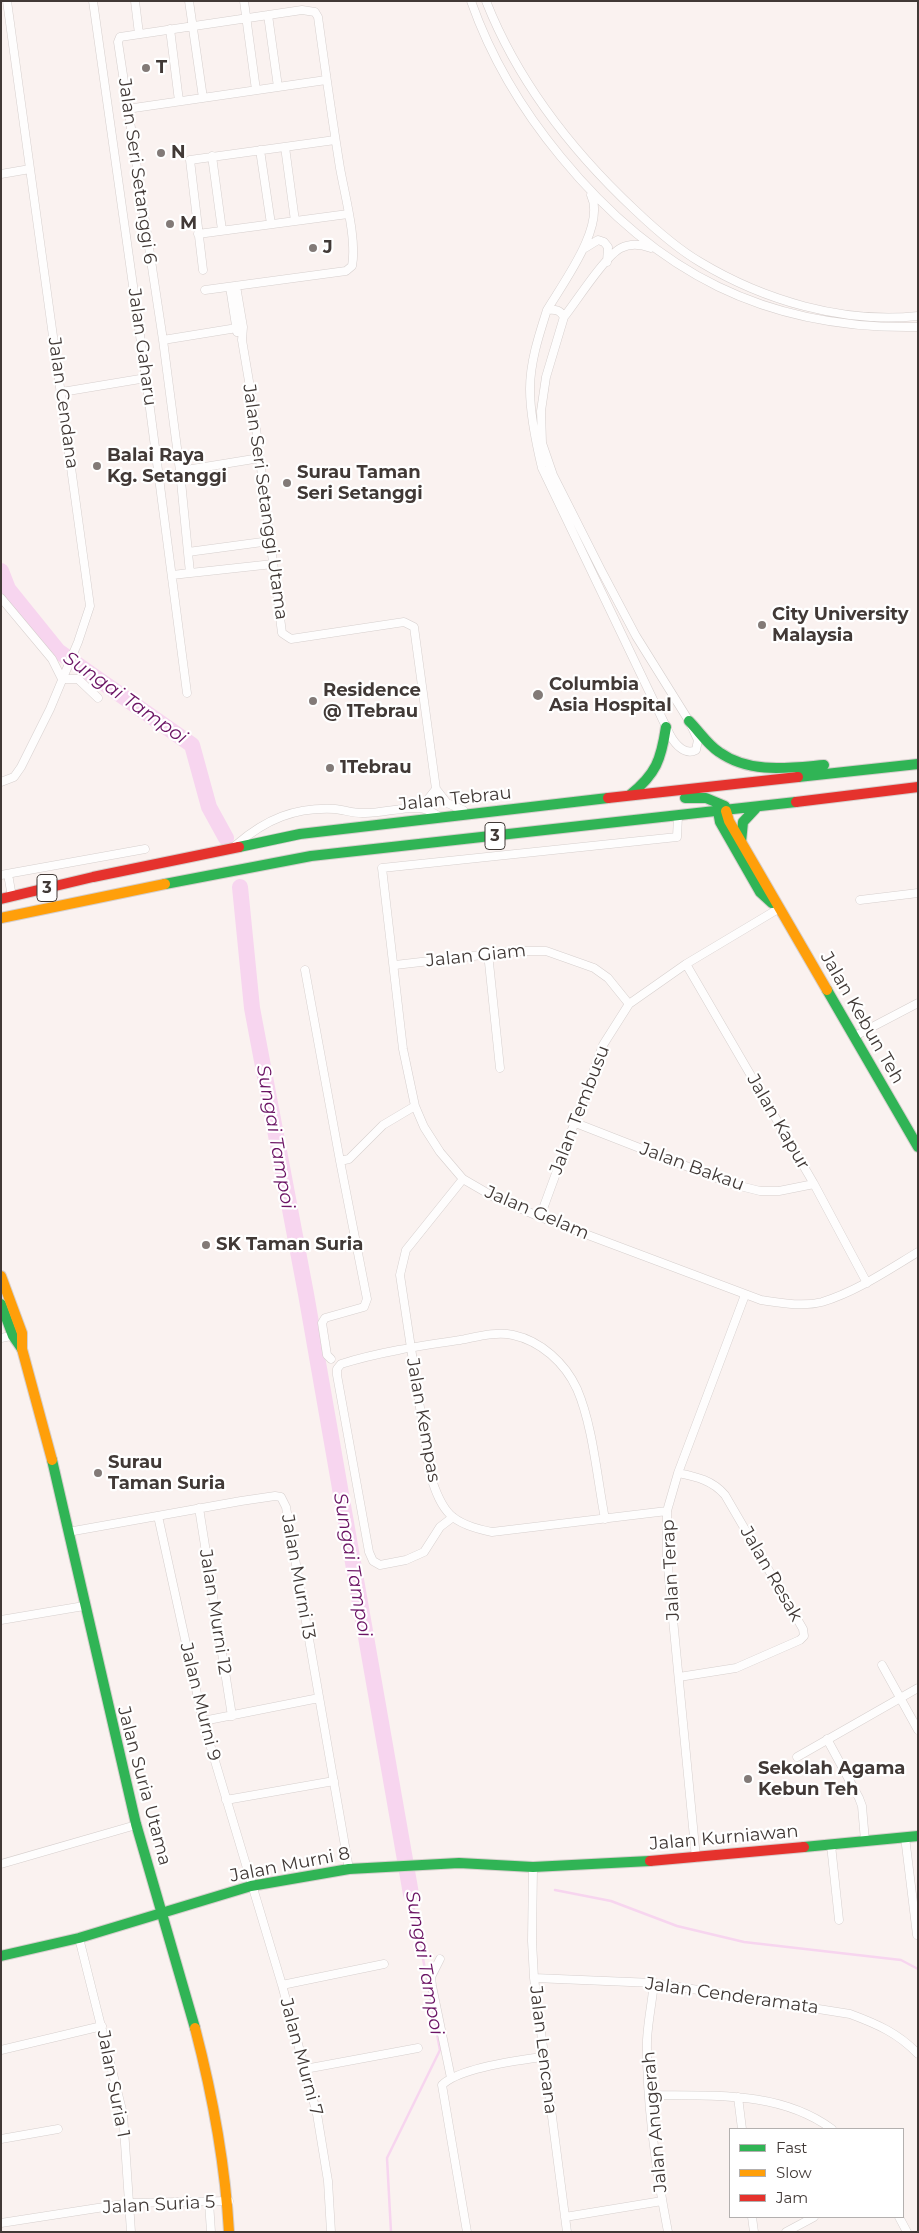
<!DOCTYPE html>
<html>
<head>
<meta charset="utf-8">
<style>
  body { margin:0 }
  #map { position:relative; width:919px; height:2233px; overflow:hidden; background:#faf2f0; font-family:Montserrat,sans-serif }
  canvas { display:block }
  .frame { position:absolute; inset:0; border:2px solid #413936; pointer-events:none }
  .legend { position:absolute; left:729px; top:2128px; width:175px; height:90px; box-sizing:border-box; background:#fff; border:1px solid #b3b0af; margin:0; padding:6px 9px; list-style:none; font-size:15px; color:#413936 }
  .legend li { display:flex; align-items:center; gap:10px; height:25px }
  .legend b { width:25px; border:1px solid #b3b0af }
</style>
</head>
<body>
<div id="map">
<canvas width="919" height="2233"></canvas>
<div class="frame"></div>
<ul class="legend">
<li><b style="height:6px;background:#30b455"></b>Fast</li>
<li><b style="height:6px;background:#ff9f0a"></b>Slow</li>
<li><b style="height:6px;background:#e5322d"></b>Jam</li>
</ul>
</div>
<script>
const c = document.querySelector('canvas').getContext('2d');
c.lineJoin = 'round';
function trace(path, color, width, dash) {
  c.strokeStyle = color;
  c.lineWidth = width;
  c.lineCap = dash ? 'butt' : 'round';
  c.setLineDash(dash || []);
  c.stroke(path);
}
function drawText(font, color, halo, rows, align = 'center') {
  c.font = font + ' Montserrat,sans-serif';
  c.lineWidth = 4.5;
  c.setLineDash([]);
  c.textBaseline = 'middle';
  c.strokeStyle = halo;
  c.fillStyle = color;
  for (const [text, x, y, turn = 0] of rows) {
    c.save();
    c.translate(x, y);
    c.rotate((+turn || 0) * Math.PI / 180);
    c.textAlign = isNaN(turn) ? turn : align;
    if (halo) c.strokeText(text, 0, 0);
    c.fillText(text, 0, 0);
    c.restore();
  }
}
const stream = new Path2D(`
  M 555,1890 L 611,1901 L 677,1926 L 744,1942 L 901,1960 L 918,1969
  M 391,2232 L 387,2158 L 440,2050 L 411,1894`);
const river = new Path2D(`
  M 1,571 L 8,589 L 58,651 L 192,745 L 209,807 L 226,838
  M 240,887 L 252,1008 L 306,1294 L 411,1894`);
const street = new Path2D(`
  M 93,1 L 146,378 L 187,693
  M 135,1 L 139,34
  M 189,1 L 203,98
  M 244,1 L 256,90
  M 471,1 C 491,58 523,111 561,157 C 656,273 766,330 918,327
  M 486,1 C 518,82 572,151 635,210 C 655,229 676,248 700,262 C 763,300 843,324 918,316
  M 268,15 L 278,87
  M 170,29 L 179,101
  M 127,109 L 326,80
  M 285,147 L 295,221
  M 260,150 L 271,224
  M 212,156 L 222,230
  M 1,174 L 30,169
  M 198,234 L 348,214
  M 585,248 L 598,240 L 604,242 L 608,247 L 607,262
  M 203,270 L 190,160 L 335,140
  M 236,286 L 243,327 L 242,340 L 253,405 L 282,633 L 291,639 L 404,622 L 414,627 L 436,789 L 447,803 L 463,810
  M 230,287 L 237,332
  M 547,310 C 556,309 560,310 564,317 L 546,377 L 541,411 L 542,443 L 553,475 L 601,570 L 636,636 L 689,721 L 698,740 L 696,750 C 685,756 675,744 670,735 L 542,468 C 536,443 530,415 530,389 C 530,362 539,335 547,310 Z
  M 547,310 C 563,283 606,226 591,195
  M 564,317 C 576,302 605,256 621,248 C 631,243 640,244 651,248
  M 163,340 L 243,327
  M 62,392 L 146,378
  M 180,471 L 260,458
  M 188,552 L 270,541
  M 190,573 L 180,471 L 163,340 L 118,42 L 120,37 L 302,10 L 315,12 L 318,17 C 325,68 332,118 340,168 C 345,196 357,240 352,266 L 346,271 L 205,290
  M 172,575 L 273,564
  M 1,598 L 52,659 L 62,679 L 78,679 L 98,698
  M 1,782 L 14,777 L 21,767 L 50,709 L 78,642 L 90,606 L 7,1
  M 421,808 L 436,789
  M 678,816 L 677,837 L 382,868 L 403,1049 L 415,1106 L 424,1127 L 440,1152 L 463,1179 L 494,1197 L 540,1217 L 761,1300 C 781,1303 803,1307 822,1302 C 856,1292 888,1270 918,1252
  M 236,845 C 266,819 295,807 335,809 C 345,810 355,814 365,813 C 383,813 402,807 419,808 C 425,808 432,812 437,815
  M 8,874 L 12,897
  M 1,875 L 145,849
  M 860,900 L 918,893
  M 488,953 L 500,1068
  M 686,964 L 814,1184 L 867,1283
  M 395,965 L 517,951 L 546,951 L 594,968 L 608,978 L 629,1004
  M 305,970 L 340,1161 L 367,1299 L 364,1307 L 325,1318 L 322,1323 L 327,1355 L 331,1359
  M 855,1036 L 918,1003
  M 573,1122 L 732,1184 L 760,1191 L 779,1191 L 814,1184
  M 340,1161 L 349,1159 L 383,1125 L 415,1106
  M 463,1179 L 406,1250 L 400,1275 L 430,1474 C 442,1513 451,1524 492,1532 L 667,1511
  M 540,1217 L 603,1045 L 629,1004 L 686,964 L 778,909
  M 1,1338 L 16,1335
  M 678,1473 C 697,1477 712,1480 725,1495 L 803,1629 L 804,1636 L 800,1640 L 736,1668 L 679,1677
  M 199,1508 L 232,1716
  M 158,1516 L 203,1721 L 282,1985 L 317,2114 L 328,2181 L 331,2232
  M 453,1517 L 440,1527 L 424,1552 L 406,1560 L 380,1565 L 373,1561 L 369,1552 L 337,1375 L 337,1369 L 341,1364 C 379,1352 420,1346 460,1340 C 476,1337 496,1331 513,1335 C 541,1341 565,1363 577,1389 C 593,1426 597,1478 605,1519
  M 68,1532 L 241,1501 L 275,1496 L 281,1497 L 286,1507 L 349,1869
  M 1,1620 L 84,1606
  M 882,1665 L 918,1730
  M 203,1721 L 319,1698
  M 827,1739 L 859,1798 L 862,1806 L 865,1841
  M 797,1757 L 918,1688
  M 226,1800 L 334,1781
  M 905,1837 L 917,1935
  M 831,1845 L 839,1920
  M 696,1858 L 667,1557 L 667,1511 L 678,1473 L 745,1295
  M 1,1864 L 136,1825
  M 533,1867 L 532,1941 L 534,1978 L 567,2232
  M 79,1938 L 123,2114 L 131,2232
  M 440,1959 L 431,1977 L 432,1986 L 451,2078
  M 534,1978 L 654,1983 L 850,2014 C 877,2024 898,2033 918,2054
  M 654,1983 C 652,2002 648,2021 647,2040 C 646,2104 656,2170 668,2232
  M 282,1985 L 384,1964
  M 1,2050 L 102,2026
  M 305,2069 L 418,2048
  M 649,2095 C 711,2096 779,2090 832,2129
  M 738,2097 L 742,2129
  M 1,2139 L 58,2129
  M 209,2202 L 211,2232
  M 565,2217 L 662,2201
  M 752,2217 L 754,2232
  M 899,2217 L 907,2232
  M 1,2223 L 130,2203 L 229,2201
  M 467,2232 L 442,2085 C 459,2068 519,2060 543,2057
  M 786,2232 L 814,2217`);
const fast = new Path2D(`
  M 689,721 C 699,731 707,744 719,752 C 750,774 788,768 824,765
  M 798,777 L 918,764
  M 630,795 C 656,774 661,760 666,727
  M 685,798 L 706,798 L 725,806 L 726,811
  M 718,811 L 720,822 L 760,892 L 772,903
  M 741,842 L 743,822 L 757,807
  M 239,847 L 300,834 L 608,798
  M 165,884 L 311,856 L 796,802
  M 827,990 L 918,1147
  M 1,1304 L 13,1336 L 22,1349
  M 52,1460 L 136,1824 L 195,2028
  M 804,1847 L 918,1836
  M 1,1956 L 79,1938 L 251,1886 L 349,1869 L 459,1863 L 533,1867 L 650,1861`);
const slow = new Path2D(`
  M 726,811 L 729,821 L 827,990
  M 1,918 L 165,884
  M 1,1276 L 22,1333 L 22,1349 L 52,1460
  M 195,2028 C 213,2097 225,2161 229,2232`);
const jam = new Path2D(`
  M 608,798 L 798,777
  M 796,802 L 918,787
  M 1,899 L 93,877 L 239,847
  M 650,1861 L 804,1847`);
const markers = [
  [146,68,5,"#827a77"],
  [161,153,5,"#827a77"],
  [170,224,5,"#827a77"],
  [313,248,5,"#827a77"],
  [97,466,5,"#827a77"],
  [287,483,5,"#827a77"],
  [762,625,5,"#827a77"],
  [538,695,6,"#827a77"],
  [313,701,5,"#827a77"],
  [330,768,5,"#827a77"],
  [206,1245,5,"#827a77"],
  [98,1473,5,"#827a77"],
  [748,1779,5,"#827a77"]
];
const shields = [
  [495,836,20],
  [47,888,20]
];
const shieldNames = [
  ["3",495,836],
  ["3",47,888]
];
const poiNames = [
  ["T",156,68],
  ["N",171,153],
  ["M",180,224],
  ["J",323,248],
  ["Balai Raya",107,456],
  ["Kg. Setanggi",107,477],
  ["Surau Taman",297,473],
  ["Seri Setanggi",297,494],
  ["City University",772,615],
  ["Malaysia",772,636],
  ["Columbia",549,685],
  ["Asia Hospital",549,706],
  ["Residence",323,691],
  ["@ 1Tebrau",323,712],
  ["1Tebrau",340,768],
  ["SK Taman Suria",216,1245],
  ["Surau",108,1463],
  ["Taman Suria",108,1484],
  ["Sekolah Agama",758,1769],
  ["Kebun Teh",758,1790]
];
const streetNames = [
  ["Jalan Seri Setanggi 6",137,171,82],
  ["Jalan Gaharu",142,347,82],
  ["Jalan Cendana",63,403,82],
  ["Jalan Seri Setanggi Utama",265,502,82],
  ["Jalan Tebrau",455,799,-6],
  ["Jalan Giam",476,956,-6],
  ["Jalan Kebun Teh",862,1018,60],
  ["Jalan Tembusu",580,1110,-69],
  ["Jalan Kapur",778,1122,60],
  ["Jalan Bakau",692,1167,20],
  ["Jalan Gelam",537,1213,23],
  ["Jalan Kempas",423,1420,80],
  ["Jalan Terap",671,1570,-93],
  ["Jalan Resak",771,1574,60],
  ["Jalan Murni 13",298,1577,80],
  ["Jalan Murni 12",215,1612,81],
  ["Jalan Murni 9",200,1702,76],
  ["Jalan Suria Utama",144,1786,75],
  ["Jalan Kurniawan",724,1838,-5],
  ["Jalan Murni 8",290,1865,-11],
  ["Jalan Cenderamata",732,1996,8],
  ["Jalan Lencana",543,2050,83],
  ["Jalan Murni 7",301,2057,75],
  ["Jalan Suria 1",113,2084,79],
  ["Jalan Anugerah",655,2122,-95],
  ["Jalan Suria 5",159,2205,-3]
];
const waterNames = [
  ["Sungai Tampoi",125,698,35],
  ["Sungai Tampoi",275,1137,80],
  ["Sungai Tampoi",352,1565,80],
  ["Sungai Tampoi",424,1963,80]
];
trace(stream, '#f7d5ef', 2.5);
trace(river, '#f7d5ef', 16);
trace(street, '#d6cfcd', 9);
trace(fast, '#d6cfcd', 12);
trace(slow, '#d6cfcd', 12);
trace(jam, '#d6cfcd', 12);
trace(street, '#fefdfd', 8);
trace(fast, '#30b455', 10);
trace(slow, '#ff9f0a', 10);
trace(jam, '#e5322d', 10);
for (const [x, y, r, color] of markers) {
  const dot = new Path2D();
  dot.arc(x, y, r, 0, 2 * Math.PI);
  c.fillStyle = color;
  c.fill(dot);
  trace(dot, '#fff', 2);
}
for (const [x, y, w] of shields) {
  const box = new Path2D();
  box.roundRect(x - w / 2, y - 13.5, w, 27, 4);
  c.fillStyle = '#fff';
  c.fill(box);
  trace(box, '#413936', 1);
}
drawText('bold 16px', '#413936', null, shieldNames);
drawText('bold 18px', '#413936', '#fff', poiNames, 'left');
drawText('18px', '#413936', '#fff', streetNames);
drawText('italic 19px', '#6b1464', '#fff', waterNames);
</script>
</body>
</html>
